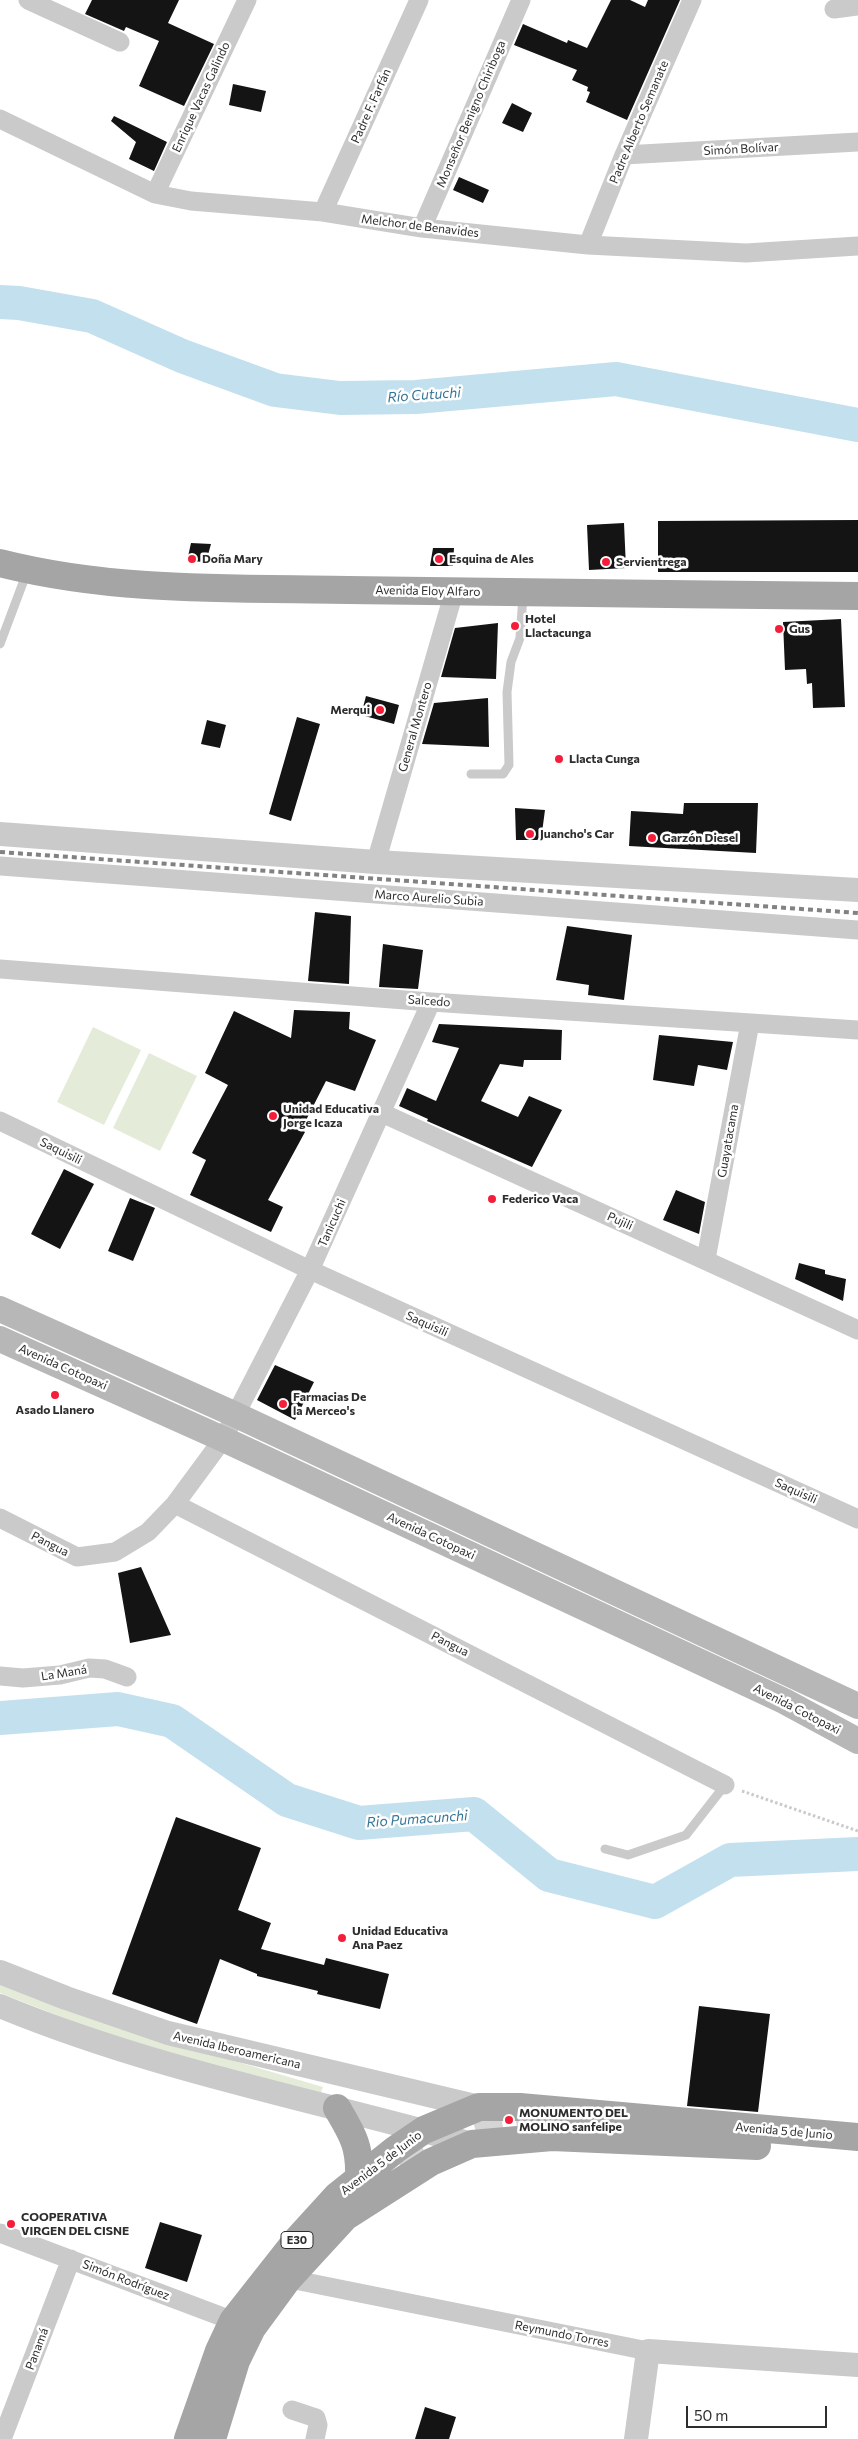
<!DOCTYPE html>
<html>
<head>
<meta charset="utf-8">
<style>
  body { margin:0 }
  #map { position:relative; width:858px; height:2439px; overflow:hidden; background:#fff; font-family:Commissioner,sans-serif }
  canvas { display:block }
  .scale { position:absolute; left:686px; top:2406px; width:141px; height:22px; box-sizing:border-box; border:2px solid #2d2d2d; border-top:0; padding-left:6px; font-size:15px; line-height:18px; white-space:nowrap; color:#2d2d2d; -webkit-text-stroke:4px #fff; paint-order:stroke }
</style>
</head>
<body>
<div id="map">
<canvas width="858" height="2439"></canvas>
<div class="scale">50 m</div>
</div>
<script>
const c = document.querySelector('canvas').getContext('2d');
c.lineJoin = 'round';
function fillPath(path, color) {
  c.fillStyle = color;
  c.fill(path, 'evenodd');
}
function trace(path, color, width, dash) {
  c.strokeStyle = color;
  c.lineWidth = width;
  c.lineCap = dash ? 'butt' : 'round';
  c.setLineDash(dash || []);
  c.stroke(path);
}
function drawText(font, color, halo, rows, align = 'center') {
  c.font = font + ' Commissioner,sans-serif';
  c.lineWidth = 5;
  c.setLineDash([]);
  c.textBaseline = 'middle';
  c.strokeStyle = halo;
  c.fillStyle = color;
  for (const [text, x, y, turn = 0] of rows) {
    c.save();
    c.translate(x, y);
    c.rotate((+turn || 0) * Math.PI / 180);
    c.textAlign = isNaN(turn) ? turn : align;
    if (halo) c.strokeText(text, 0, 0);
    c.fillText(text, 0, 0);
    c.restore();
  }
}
const green = new Path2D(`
  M 93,1027 L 141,1050 L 104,1125 L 57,1102 Z
  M 149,1053 L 197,1076 L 160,1151 L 113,1128 Z
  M 0,1981 L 119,2027 L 323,2087 L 319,2098 L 115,2038 L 0,1993 Z`);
const river = new Path2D(`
  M 0,302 L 19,303 L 92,316 L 182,356 L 275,390 L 340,398 L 416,397 L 616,379 L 858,425
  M 0,1718 L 118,1709 L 172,1721 L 287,1800 L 359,1823 L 474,1814 L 549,1875 L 655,1902 L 730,1860 L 858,1854`);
const building = new Path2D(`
  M 92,0 L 179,0 L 168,23 L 214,44 L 184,106 L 139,86 L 159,41 L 126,27 L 124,31 L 85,14 Z
  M 611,0 L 630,0 L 645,7 L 648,0 L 680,0 L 627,120 L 586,102 L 590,92 L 587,91 L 588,87 L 572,80 L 577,70 L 514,45 L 523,24 L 567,43 L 568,40 L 587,48 Z
  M 233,84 L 266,91 L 261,112 L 229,105 Z
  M 512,103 L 532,113 L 523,132 L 502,123 Z
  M 114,116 L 167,142 L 154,171 L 129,159 L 136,142 L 111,121 Z
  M 459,177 L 489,190 L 483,203 L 453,190 Z
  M 858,520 L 858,572 L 658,572 L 658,521 Z
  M 624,523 L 626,568 L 589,570 L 587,525 Z
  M 191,543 L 211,544 L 206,562 L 187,561 Z
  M 433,548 L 454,548 L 453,566 L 430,566 Z
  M 841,619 L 845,707 L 813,708 L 812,683 L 807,684 L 806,669 L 785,670 L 783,622 Z
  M 498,623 L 496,679 L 441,677 L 455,628 Z
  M 366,696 L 399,705 L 394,724 L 361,715 Z
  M 488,698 L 489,747 L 422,744 L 434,703 Z
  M 297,717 L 320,724 L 291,821 L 269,814 Z
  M 207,720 L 226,725 L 220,748 L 201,744 Z
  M 684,803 L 758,803 L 756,853 L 629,846 L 631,811 L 683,814 Z
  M 515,808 L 545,810 L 541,840 L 516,840 Z
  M 315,912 L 351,916 L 349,984 L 308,981 Z
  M 567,926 L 632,935 L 624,1000 L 588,995 L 589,985 L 556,980 Z
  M 383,944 L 423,950 L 418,989 L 379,987 Z
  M 294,1010 L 350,1012 L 349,1029 L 376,1040 L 355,1091 L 326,1081 L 301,1130 L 305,1132 L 268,1200 L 283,1207 L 271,1232 L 190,1195 L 206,1160 L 192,1153 L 228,1085 L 205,1073 L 234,1011 L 291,1038 Z
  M 439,1024 L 562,1030 L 561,1060 L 524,1060 L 523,1067 L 500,1064 L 481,1101 L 518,1117 L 529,1096 L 562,1110 L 532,1167 L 427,1121 L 428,1119 L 399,1106 L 407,1088 L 436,1101 L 459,1048 L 432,1042 Z
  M 659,1035 L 733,1042 L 727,1070 L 698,1065 L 694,1086 L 653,1080 Z
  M 64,1169 L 94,1184 L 60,1249 L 31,1234 Z
  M 676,1190 L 705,1202 L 699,1234 L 663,1220 Z
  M 130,1198 L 155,1208 L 133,1261 L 108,1251 Z
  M 799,1263 L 825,1270 L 825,1274 L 846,1279 L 843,1301 L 795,1279 Z
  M 275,1365 L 314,1382 L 295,1420 L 257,1400 Z
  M 141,1567 L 171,1635 L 130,1643 L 118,1573 Z
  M 176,1817 L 261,1848 L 238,1910 L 271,1923 L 261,1949 L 324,1965 L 326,1958 L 389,1974 L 380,2009 L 317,1994 L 318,1991 L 257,1976 L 257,1974 L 220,1959 L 197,2024 L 112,1994 Z
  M 699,2006 L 770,2014 L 758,2112 L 687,2106 Z
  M 160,2222 L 202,2235 L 187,2282 L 145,2268 Z
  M 425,2407 L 456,2417 L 449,2439 L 415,2439 Z`);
const primaryTunnel = new Path2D(`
  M 365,2188 C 387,2168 445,2135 474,2128 C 492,2123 512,2122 532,2119`);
const path = new Path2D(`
  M 742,1791 L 858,1831`);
const service = new Path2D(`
  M 0,644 L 27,572
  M 471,774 L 503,774 L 509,765 L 507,692 L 511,662 L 520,638 L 523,596
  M 605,1849 L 628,1855 L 686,1835 L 725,1785`);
const minor = new Path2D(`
  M 28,0 L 120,42
  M 834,9 L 858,6
  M 0,119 L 155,194 L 191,201 L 323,212 L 422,228 L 588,245 L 746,253 L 858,246
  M 624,155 L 858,142
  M 155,194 L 247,0
  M 323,212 L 419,0
  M 422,228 L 521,0
  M 588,245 L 624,155 L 692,0
  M 376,862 L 454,592
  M 0,866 L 858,930
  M 0,969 L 431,1002 L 858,1030
  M 382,1113 L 858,1330
  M 0,1121 L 310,1270 L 858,1519
  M 706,1259 L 750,1023
  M 175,1504 L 725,1785
  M 0,1518 L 77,1557 L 115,1552 L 148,1532 L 175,1504 L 223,1439 L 310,1270 L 431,1002
  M 0,1676 L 23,1678 L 60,1675 L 89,1668 L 105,1669 L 127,1677
  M 0,2233 L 244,2325
  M 280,2277 L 648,2351
  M 292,2410 L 316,2418 L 318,2425 L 315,2439
  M 2,2439 L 71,2259`);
const tertiary = new Path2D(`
  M 0,834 L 376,862 L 858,890
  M 0,1972 L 66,1998 L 168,2033 L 479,2107
  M 0,2006 C 152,2069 315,2100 472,2144
  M 636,2439 L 648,2351 L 858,2365`);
const secondary = new Path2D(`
  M 0,1309 L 234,1414 L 858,1706
  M 0,1339 L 223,1439 L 784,1701 L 858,1741`);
const primary = new Path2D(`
  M 0,563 C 114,592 231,588 348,590 C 518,593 688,594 858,596
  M 337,2108 C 352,2134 360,2145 359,2176
  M 188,2439 L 219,2351 L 233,2321 L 296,2241 L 337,2196 L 396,2149 L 424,2130 L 479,2107 L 520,2107 L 858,2137
  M 212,2439 L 236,2361 L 252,2328 L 288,2279 L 345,2217 L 431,2162 L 472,2144 L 552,2137 L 757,2146`);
const rail = new Path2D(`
  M 0,852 L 858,913`);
const markers = [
  [192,559,5,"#f51e3a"],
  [439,559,5,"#f51e3a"],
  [606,562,5,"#f51e3a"],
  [515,626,5,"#f51e3a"],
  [779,629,5,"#f51e3a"],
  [380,710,5,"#f51e3a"],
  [559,759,5,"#f51e3a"],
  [530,834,5,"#f51e3a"],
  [652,838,5,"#f51e3a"],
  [273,1116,5,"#f51e3a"],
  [492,1199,5,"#f51e3a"],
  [55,1395,5,"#f51e3a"],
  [283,1404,5,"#f51e3a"],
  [342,1938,5,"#f51e3a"],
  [509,2120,5,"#f51e3a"],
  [11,2224,5,"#f51e3a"]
];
const shields = [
  [297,2240,32]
];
const shieldNames = [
  ["E30",297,2240]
];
const streetNames = [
  ["Enrique Vacas Galindo",201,97,-65],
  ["Padre F. Farfán",371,106,-66],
  ["Monseñor Benigno Chiriboga",471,114,-67],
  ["Padre Alberto Semanate",639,122,-67],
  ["Simón Bolívar",741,149,-3],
  ["Melchor de Benavides",420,226,7],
  ["Avenida Eloy Alfaro",428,591,1],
  ["General Montero",415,727,-74],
  ["Marco Aurelio Subia",429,898,4],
  ["Salcedo",429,1001,4],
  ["Guayatacama",728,1141,-80],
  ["Saquisili",61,1151,26],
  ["Pujili",620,1221,24],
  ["Tanicuchi",332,1223,-66],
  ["Saquisili",427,1324,24],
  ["Avenida Cotopaxi",63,1367,24],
  ["Saquisili",796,1491,24],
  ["Avenida Cotopaxi",431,1536,25],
  ["Pangua",50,1544,27],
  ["Pangua",450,1644,27],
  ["La Maná",64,1673,-9],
  ["Avenida Cotopaxi",797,1709,27],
  ["Avenida Iberoamericana",237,2050,13],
  ["Avenida 5 de Junio",784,2131,5],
  ["Avenida 5 de Junio",381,2163,-37],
  ["Simón Rodríguez",126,2280,21],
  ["Reymundo Torres",562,2334,11],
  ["Panamá",37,2349,-69]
];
const poiNames = [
  ["Doña Mary",202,559],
  ["Esquina de Ales",449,559],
  ["Servientrega",616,562],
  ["Hotel",525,619],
  ["Llactacunga",525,633],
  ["Gus",789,629],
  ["Merqui",370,710,"right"],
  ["Llacta Cunga",569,759],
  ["Juancho's Car",540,834],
  ["Garzón Diesel",662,838],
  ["Unidad Educativa",283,1109],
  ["Jorge Icaza",283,1123],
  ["Federico Vaca",502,1199],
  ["Farmacias De",293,1397],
  ["la Merceo's",293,1411],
  ["Asado Llanero",55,1410,"center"],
  ["Unidad Educativa",352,1931],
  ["Ana Paez",352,1945],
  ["MONUMENTO DEL",519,2113],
  ["MOLINO sanfelipe",519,2127],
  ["COOPERATIVA",21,2217],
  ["VIRGEN DEL CISNE",21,2231]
];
const waterNames = [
  ["Río Cutuchi",424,395,-4],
  ["Rio Pumacunchi",417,1819,-4]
];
fillPath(green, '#e4ecd9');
trace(river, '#c3e0ee', 34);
fillPath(building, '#141414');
trace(primaryTunnel, '#d5d5d5', 28, [28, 14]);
trace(path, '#cacaca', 3, [2.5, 2.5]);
trace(service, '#cacaca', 9);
trace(minor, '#cacaca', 19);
trace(tertiary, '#cacaca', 24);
trace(secondary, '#b7b7b7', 26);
trace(primary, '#a5a5a5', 28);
trace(rail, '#828282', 4, [5, 4]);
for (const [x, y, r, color] of markers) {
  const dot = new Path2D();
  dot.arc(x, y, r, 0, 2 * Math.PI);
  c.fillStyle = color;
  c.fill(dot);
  trace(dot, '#fff', 2);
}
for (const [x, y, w] of shields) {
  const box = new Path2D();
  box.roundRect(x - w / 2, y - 8.5, w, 17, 4);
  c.fillStyle = '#fff';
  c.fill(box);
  trace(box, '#2d2d2d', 1);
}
drawText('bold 11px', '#2d2d2d', null, shieldNames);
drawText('12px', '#2d2d2d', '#fff', streetNames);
drawText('bold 12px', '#2d2d2d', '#fff', poiNames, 'left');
drawText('italic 14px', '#347596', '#fff', waterNames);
</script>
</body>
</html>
